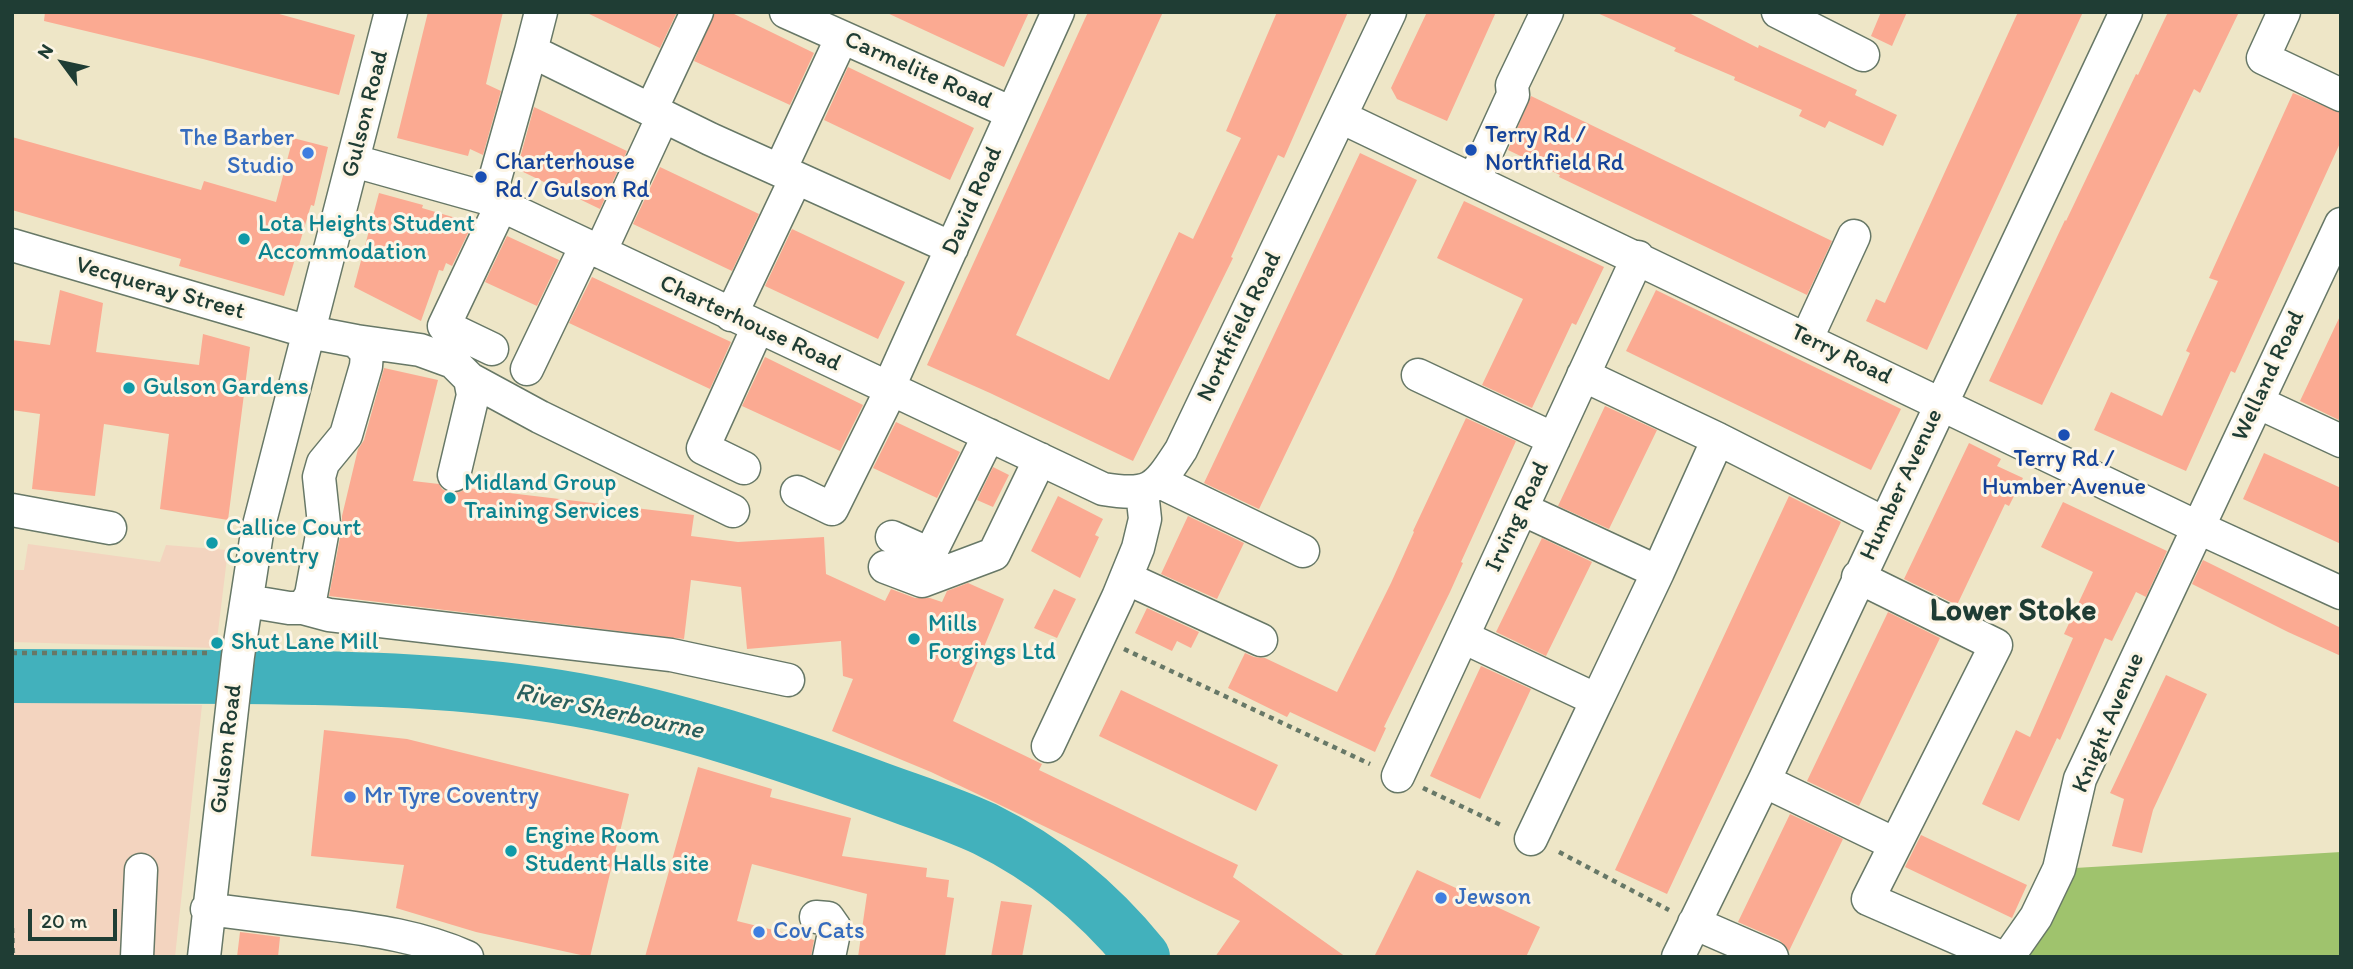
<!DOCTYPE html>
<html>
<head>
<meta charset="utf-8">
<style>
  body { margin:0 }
  #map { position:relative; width:2353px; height:969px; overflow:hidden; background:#eee6c7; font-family:Itim,sans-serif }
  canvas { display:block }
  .frame { position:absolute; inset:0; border:14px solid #1f3d34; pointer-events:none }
  .north { position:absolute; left:28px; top:28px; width:70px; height:70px; -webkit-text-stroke:5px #fcf5e5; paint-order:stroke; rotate:303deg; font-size:19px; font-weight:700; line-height:28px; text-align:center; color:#1f3d34 }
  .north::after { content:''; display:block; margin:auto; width:24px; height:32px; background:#1f3d34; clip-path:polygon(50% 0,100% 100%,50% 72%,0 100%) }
  .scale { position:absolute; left:28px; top:909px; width:89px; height:32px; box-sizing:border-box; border:4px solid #1f3d34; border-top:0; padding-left:9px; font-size:21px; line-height:24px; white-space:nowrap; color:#1f3d34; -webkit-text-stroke:5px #fcf5e5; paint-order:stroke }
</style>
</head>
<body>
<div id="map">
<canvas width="2353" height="969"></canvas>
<div class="frame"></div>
<div class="north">N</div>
<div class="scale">20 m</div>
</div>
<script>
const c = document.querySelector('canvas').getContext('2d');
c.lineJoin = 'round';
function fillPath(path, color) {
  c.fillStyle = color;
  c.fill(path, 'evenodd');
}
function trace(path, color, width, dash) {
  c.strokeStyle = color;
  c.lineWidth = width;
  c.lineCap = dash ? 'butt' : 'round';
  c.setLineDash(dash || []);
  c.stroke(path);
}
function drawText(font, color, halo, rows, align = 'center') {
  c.font = font + ' Itim,sans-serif';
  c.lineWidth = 6;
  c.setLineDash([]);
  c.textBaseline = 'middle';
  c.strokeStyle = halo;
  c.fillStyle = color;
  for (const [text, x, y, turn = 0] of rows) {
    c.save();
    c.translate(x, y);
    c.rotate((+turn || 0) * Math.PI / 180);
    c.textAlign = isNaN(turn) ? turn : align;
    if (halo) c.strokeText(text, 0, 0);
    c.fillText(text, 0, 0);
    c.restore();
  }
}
const built = new Path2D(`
  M 28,544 L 160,562 L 166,545 L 228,550 L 216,648 L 12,642 L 12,570 L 24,570 Z
  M 12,702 L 202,705 L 175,957 L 12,957 Z`);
const green = new Path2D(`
  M 2341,852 L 2341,957 L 1994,957 L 2075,868 Z`);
const river = new Path2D(`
  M 12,676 C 89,677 165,677 241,677 C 354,678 467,680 578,700 C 678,718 776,751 872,786 C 909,800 949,812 985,829 C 1046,859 1100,904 1143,957`);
const building = new Path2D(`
  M 45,12 L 272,12 L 355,35 L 339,95 L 203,59 L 44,21 Z
  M 428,12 L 503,12 L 486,84 L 501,91 L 483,155 L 470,149 L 468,156 L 397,138 Z
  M 585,12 L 677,12 L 660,48 Z
  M 715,12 L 730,12 L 814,53 L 790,105 L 694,61 Z
  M 885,12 L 1029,12 L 1004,67 Z
  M 1088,12 L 1163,12 L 1016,335 L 1109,380 L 1179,232 L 1193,239 L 1241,138 L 1226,131 L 1277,12 L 1348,12 L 1284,158 L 1278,155 L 1231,257 L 1233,258 L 1133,461 L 990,393 L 927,365 Z
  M 1427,12 L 1496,12 L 1447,121 L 1397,99 L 1391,88 Z
  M 1595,12 L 1687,12 L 1758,48 L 1759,45 L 1857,90 L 1855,95 L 1897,115 L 1883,146 L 1829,121 L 1825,128 L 1799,116 L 1802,110 L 1734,80 L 1735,77 L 1674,51 L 1676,48 Z
  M 1881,12 L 1907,12 L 1892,46 L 1871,36 Z
  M 2018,12 L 2083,12 L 1927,350 L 1866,321 L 1876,299 L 1885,303 Z
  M 2168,12 L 2239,12 L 2200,93 L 2194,89 L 2042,405 L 1989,381 L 2065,220 L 2066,221 L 2136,74 L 2138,75 Z
  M 848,67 L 974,128 L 950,180 L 824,120 Z
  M 2293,93 L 2341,113 L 2341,141 L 2235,373 L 2231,371 L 2186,471 L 2094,430 L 2111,392 L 2162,416 L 2190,353 L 2186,351 L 2218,281 L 2209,278 Z
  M 1531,96 L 1832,241 L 1807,295 L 1559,177 L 1560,175 L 1508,150 Z
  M 534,107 L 627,151 L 600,209 L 517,169 Z
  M 12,137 L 201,190 L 204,181 L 276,202 L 293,138 L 328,147 L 314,206 L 311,205 L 284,296 L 179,266 L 181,259 L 12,210 Z
  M 1360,153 L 1417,180 L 1259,509 L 1204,483 Z
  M 660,167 L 759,214 L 732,271 L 633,224 Z
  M 379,193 L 423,205 L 422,208 L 473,223 L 452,266 L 446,263 L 443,271 L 439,270 L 421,321 L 354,287 Z
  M 1464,201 L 1604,267 L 1576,325 L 1572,323 L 1532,408 L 1482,385 L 1523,299 L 1437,258 Z
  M 792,229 L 905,282 L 878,339 L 765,286 Z
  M 507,236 L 559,260 L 537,306 L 485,282 Z
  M 592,277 L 731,342 L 710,389 L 569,323 Z
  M 60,290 L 103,303 L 96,352 L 199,365 L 203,334 L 250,347 L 228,520 L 160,509 L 169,434 L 104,424 L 95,496 L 32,489 L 40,414 L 12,410 L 12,340 L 50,345 Z
  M 1656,290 L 1901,409 L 1871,470 L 1626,351 Z
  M 2341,314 L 2341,421 L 2300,401 Z
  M 765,357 L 863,405 L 840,451 L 742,406 Z
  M 384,368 L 438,380 L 413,481 L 439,484 L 442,489 L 450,493 L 460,492 L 467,488 L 694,515 L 691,536 L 738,542 L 824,537 L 826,574 L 885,601 L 891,589 L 915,598 L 930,598 L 942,602 L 947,591 L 968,583 L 1004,599 L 953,721 L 1042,764 L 1039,770 L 1238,865 L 1233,877 L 1346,957 L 1215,957 L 1240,921 L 992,801 L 931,772 L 832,731 L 853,679 L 843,676 L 841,641 L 747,649 L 741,587 L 691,580 L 684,639 L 329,596 L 342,527 L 342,516 L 358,449 L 364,440 Z
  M 1605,406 L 1657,430 L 1609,529 L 1558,506 Z
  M 1466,418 L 1516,441 L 1461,562 L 1463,563 L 1450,592 L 1384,727 L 1386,728 L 1375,752 L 1290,712 L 1287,717 L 1228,688 L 1245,653 L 1254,657 L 1265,658 L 1337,692 L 1391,583 L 1414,532 L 1413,531 Z
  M 896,422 L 960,452 L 937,498 L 873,468 Z
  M 1969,443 L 2001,459 L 1997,466 L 2023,478 L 2009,506 L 2005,504 L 1957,605 L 1904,579 Z
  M 2264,453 L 2341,488 L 2341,544 L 2243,499 Z
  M 993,467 L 1009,475 L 993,507 L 977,500 Z
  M 1058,496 L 1103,519 L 1095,535 L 1099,537 L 1080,578 L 1031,551 Z
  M 1789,496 L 1841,522 L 1667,894 L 1615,870 Z
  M 2063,502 L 2167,551 L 2146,597 L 2136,592 L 2112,641 L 2105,638 L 2060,740 L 2057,738 L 2019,821 L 1982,804 L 2016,730 L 2030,737 L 2073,638 L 2064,634 L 2093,572 L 2041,547 Z
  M 1188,516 L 1244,543 L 1217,599 L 1161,574 Z
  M 1542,538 L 1592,562 L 1546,656 L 1496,632 Z
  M 2203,560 L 2341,628 L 2341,656 L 2288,632 L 2192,584 Z
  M 1054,589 L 1076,599 L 1057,638 L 1034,628 Z
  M 1147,608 L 1199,632 L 1191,648 L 1177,641 L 1172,651 L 1135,633 Z
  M 1888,612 L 1940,638 L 1859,806 L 1807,781 Z
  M 1481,666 L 1531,689 L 1480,799 L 1430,776 Z
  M 2166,675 L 2207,694 L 2153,810 L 2142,853 L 2112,846 L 2124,799 L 2110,793 Z
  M 1121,690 L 1278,765 L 1256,811 L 1099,736 Z
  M 324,730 L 407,739 L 629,794 L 590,957 L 476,932 L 396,908 L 404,865 L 311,856 Z
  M 698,767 L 772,789 L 770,797 L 851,818 L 842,856 L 927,868 L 926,877 L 949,880 L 947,897 L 954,898 L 945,957 L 858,957 L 867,894 L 752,864 L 737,921 L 814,940 L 811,957 L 645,957 Z
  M 1790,814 L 1843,839 L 1789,951 L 1779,940 L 1738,922 Z
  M 1921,835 L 2027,885 L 2012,918 L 1905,867 Z
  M 1417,870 L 1540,927 L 1526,957 L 1374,957 Z
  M 1001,901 L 1032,905 L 1022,957 L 991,957 Z
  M 240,932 L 280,937 L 278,957 L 237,957 Z`);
const path = new Path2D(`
  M 1124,649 L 1370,764
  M 12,653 L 207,653
  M 1423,788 L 1503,826
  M 1559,852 L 1669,910
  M 12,928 L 13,957`);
const minor = new Path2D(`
  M 786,12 L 1012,113
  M 1778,12 L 1863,55
  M 2284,12 L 2263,58 L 2341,95
  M 531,51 L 541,12
  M 651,110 L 697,12
  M 1341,117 L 2197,527 L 2341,593
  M 354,161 L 486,198 L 1103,489 C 1152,497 1156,488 1181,450 L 1390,12
  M 780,170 L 842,37
  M 1474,180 L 1513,95 L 1512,85 L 1547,12
  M 489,200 L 531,51 L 710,139 L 952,248
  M 12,245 L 309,332 L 356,341 L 367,353 L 366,366 L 346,435 L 323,463 L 319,477 L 324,524 L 311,595 L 303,608 L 289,608 L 247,601
  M 600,252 L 663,116
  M 731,315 L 796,178
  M 1807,338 L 1854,236
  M 356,341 L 420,350 L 453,362 L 470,379 L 473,395 L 454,475
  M 492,349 L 444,326 L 501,206
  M 527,369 L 586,246
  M 1418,375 L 1554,439
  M 1583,375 L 1718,439
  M 470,379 L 540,417 L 733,511
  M 888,389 L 1058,12
  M 2257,402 L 2341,441
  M 744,468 L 703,448 L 758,327
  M 1160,482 L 1303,551
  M 797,492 L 832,509 L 891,390
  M 1522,509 L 1658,572 L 1597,700
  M 12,510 L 110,528
  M 892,537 L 930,554 L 989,435
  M 885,567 L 922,581 L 994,554 L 1040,459
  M 1658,572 L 1718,439 L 1884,523
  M 1858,577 L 1996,645 L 1868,899 L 2001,957
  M 1126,578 L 1261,640
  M 303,608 L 329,615 L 671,655 L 788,680
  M 1463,637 L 1597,700 L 1531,839
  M 1048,746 L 1118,597 L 1138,548 L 1145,519 L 1142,491
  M 1398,776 L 1638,257
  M 1764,781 L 1895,844
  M 207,909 C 247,914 286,919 325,924 C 374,930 422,937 467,957
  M 816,917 L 828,918 L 835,928 L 829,957
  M 1694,923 L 1772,957
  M 137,957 L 141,870
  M 204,957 L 238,656 L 257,533 L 391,12
  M 1678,957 L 1764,781 L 2126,12
  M 2008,957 L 2036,917 L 2059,869 L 2080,779 L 2341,224`);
const markers = [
  [1471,150,7,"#1a4fb4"],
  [308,153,7,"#3f7fe0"],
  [481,177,7,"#1a4fb4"],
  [244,239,7,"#0f9aa8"],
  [129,388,7,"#0f9aa8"],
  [2064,435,7,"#1a4fb4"],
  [450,498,7,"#0f9aa8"],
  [212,543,7,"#0f9aa8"],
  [914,639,7,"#0f9aa8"],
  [217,643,7,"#0f9aa8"],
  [350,797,7,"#3f7fe0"],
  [511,851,7,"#0f9aa8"],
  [1441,898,7,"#3f7fe0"],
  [759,932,7,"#3f7fe0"]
];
const streetNames = [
  ["Carmelite Road",918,71,24],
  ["Gulson Road",366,114,-76],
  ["David Road",973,201,-66],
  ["Vecqueray Street",160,289,16],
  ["Charterhouse Road",750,324,25],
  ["Northfield Road",1240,327,-64],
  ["Terry Road",1841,355,26],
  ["Welland Road",2269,376,-65],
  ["Humber Avenue",1902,485,-65],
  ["Irving Road",1518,517,-65],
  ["Knight Avenue",2109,723,-67],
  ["Gulson Road",227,749,-83]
];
const transitNames = [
  ["Terry Rd /",1485,136],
  ["Northfield Rd",1485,164],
  ["Charterhouse",495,163],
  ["Rd / Gulson Rd",495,191],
  ["Terry Rd /",2064,460,"center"],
  ["Humber Avenue",2064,488,"center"]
];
const shopNames = [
  ["The Barber",294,139,"right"],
  ["Studio",294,167,"right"],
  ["Mr Tyre Coventry",364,797],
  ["Jewson",1455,898],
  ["Cov Cats",773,932]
];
const cultureNames = [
  ["Lota Heights Student",258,225],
  ["Accommodation",258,253],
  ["Gulson Gardens",143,388],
  ["Midland Group",464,484],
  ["Training Services",464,512],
  ["Callice Court",226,529],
  ["Coventry",226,557],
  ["Mills",928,625],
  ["Forgings Ltd",928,653],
  ["Shut Lane Mill",231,643],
  ["Engine Room",525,837],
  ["Student Halls site",525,865]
];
const waterNames = [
  ["River Sherbourne",609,712,12]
];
const districtNames = [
  ["Lower Stoke",2013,612]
];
fillPath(built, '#f3d4bf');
fillPath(green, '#9fc36d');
trace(river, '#42b1bc', 54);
fillPath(building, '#fbaa92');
trace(minor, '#677867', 35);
trace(path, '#677867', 4.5, [5, 5]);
trace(minor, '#fff', 32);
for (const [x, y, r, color] of markers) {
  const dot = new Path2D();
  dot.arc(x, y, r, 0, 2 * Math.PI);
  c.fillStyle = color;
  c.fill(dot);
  trace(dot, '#fcf5e5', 2.5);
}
drawText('24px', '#1f3d34', '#fcf5e5', streetNames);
drawText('24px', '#164399', '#fcf5e5', transitNames, 'left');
drawText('24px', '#366cbe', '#fcf5e5', shopNames, 'left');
drawText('24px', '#0d838f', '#fcf5e5', cultureNames, 'left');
drawText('italic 26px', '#2a605d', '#fcf5e5', waterNames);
drawText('bold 32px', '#1f3d34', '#fcf5e5', districtNames);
</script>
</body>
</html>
